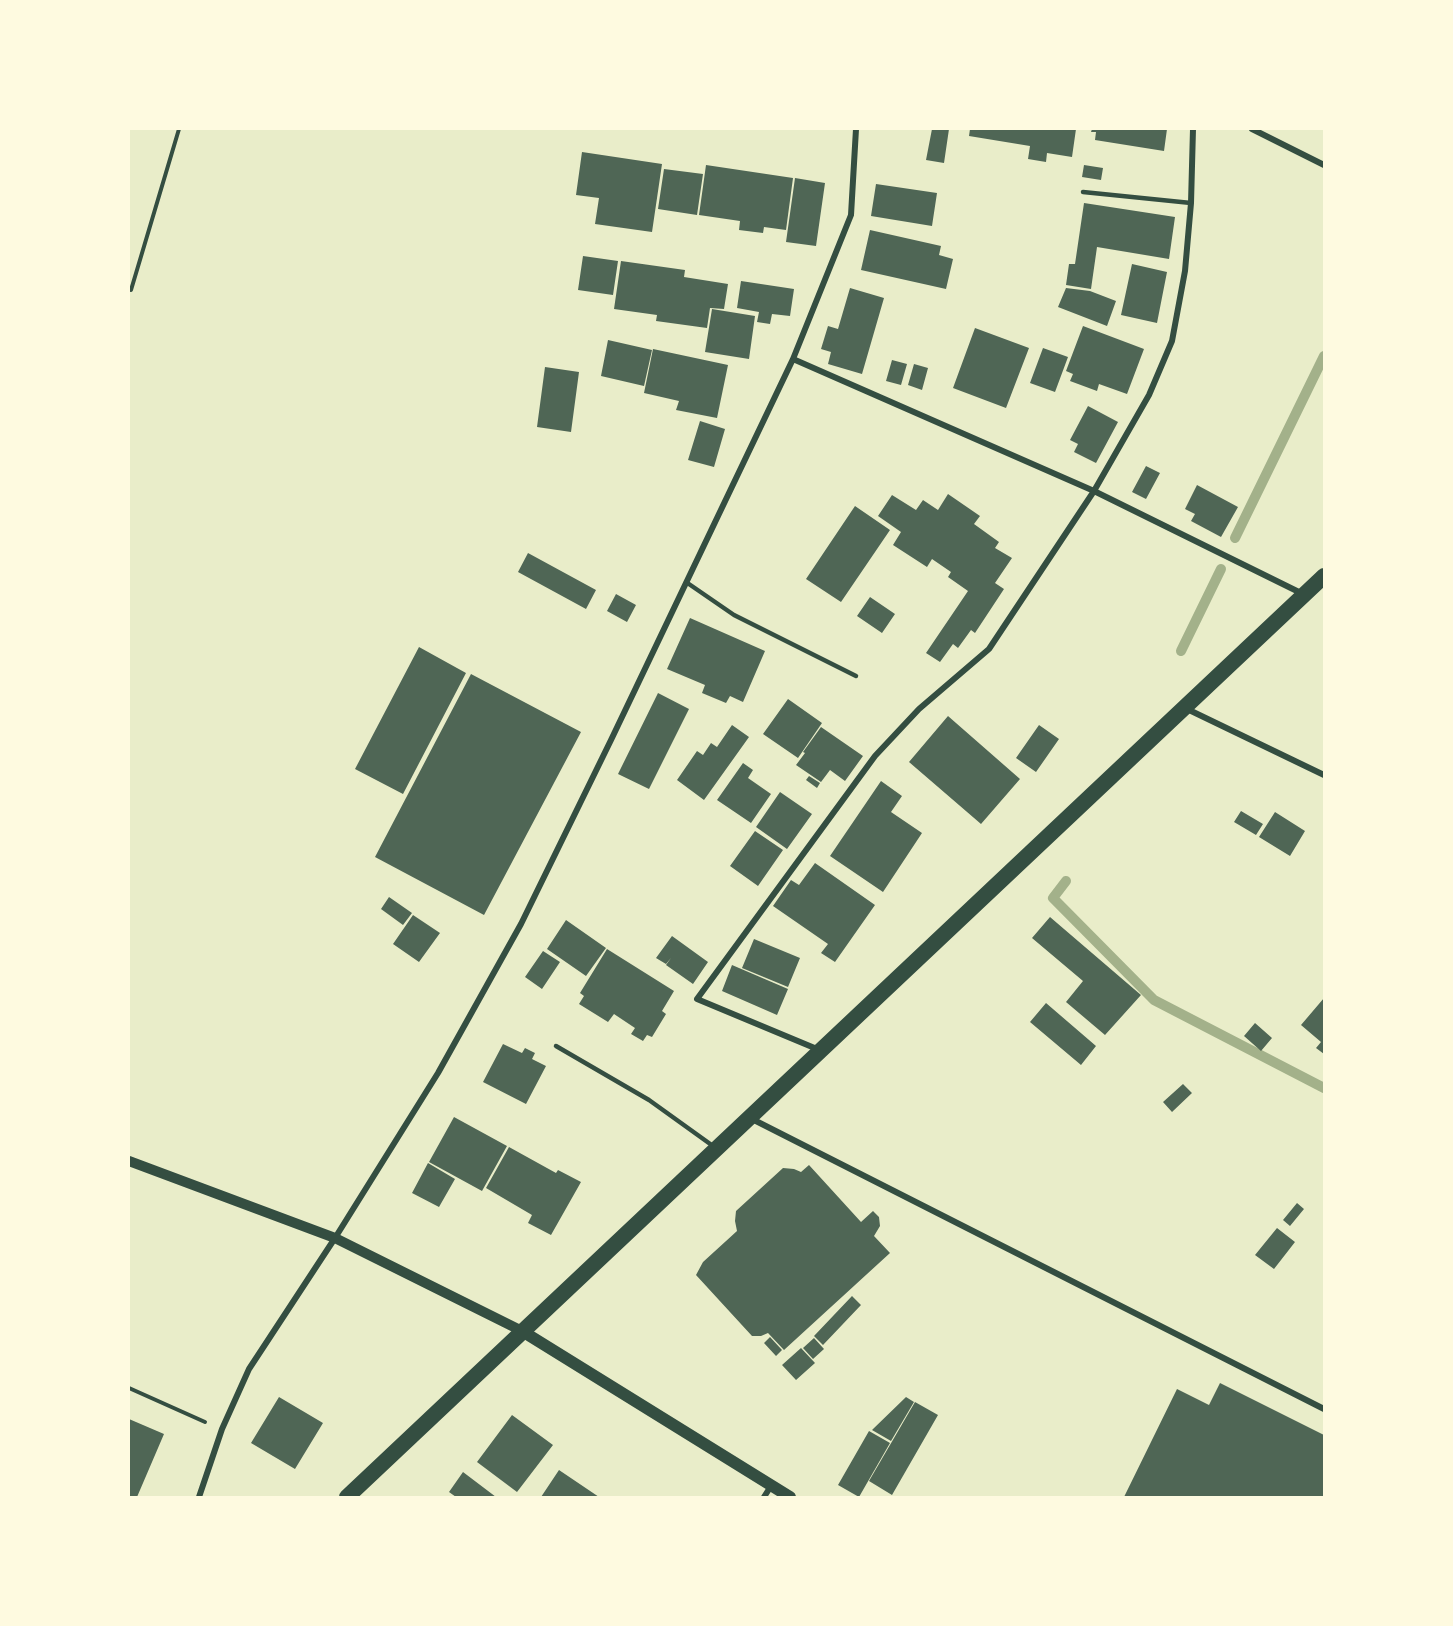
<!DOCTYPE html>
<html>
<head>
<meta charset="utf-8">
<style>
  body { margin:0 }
  #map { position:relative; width:1453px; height:1626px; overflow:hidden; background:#e9edc9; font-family:Karla,sans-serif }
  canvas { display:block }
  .frame { position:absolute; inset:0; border:130px solid #fefae0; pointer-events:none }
</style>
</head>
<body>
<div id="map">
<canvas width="1453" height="1626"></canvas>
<div class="frame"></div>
</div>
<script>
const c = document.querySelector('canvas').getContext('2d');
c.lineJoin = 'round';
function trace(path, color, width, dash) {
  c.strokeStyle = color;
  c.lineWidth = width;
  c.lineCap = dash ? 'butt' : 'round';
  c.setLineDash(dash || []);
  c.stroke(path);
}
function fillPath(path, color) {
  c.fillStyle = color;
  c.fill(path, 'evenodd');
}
const stream = new Path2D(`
  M 1235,538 L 1324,356
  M 1181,651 L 1221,569
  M 1066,881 L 1053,898 L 1154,1000 L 1324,1088`);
const building = new Path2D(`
  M 932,129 L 949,129 L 944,163 L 926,160 Z
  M 970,129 L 1076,129 L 1072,157 L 1047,153 L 1046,162 L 1028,159 L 1030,146 L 969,136 Z
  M 1092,129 L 1167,129 L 1164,151 L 1095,140 L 1096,132 L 1091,132 Z
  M 582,152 L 662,164 L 652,232 L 595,224 L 599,198 L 576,195 Z
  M 706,165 L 793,178 L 786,230 L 764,227 L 763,233 L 739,230 L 740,221 L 699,215 Z
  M 1084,165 L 1103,168 L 1101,180 L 1082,177 Z
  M 664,169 L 703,174 L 697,215 L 658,209 Z
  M 795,178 L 825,183 L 816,246 L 786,242 Z
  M 876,184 L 937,193 L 932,226 L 871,216 Z
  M 1084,203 L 1175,217 L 1169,259 L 1097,247 L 1091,289 L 1066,285 L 1069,264 L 1075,264 Z
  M 870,230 L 941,246 L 939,255 L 953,259 L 946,289 L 861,270 Z
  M 583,256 L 618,261 L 613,295 L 578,290 Z
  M 621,261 L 685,270 L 684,277 L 728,284 L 724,309 L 710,308 L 707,328 L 656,321 L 657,315 L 614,309 Z
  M 1132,264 L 1167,272 L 1157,323 L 1121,315 Z
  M 741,281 L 794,289 L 790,316 L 772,314 L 770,324 L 757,322 L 759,312 L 737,308 Z
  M 850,288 L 884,298 L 862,374 L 828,364 L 831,352 L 821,349 L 828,326 L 838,329 Z
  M 1066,288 L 1090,291 L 1116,301 L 1107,326 L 1058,307 Z
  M 712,309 L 755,316 L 749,359 L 705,352 Z
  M 1083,326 L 1144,349 L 1127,394 L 1099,384 L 1097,391 L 1070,381 L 1073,374 L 1066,371 Z
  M 975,328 L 1029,348 L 1006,408 L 953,388 Z
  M 608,340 L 652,350 L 644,386 L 601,376 Z
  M 1043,348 L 1068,357 L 1055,392 L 1030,383 Z
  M 653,349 L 728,365 L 717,418 L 676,410 L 679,401 L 644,393 Z
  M 892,360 L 907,364 L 901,385 L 886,381 Z
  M 914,364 L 928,368 L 922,390 L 908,385 Z
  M 545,367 L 579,372 L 571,432 L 537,427 Z
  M 1088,406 L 1118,422 L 1096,463 L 1074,452 L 1078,444 L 1070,440 Z
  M 700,421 L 725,429 L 714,467 L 688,460 Z
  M 1146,466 L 1160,473 L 1146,499 L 1132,492 Z
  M 1197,485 L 1238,507 L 1221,537 L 1191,521 L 1195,514 L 1185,509 Z
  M 948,494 L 980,516 L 974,524 L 999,542 L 995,548 L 1012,558 L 995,583 L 1004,589 L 975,633 L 971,630 L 958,648 L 953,644 L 940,662 L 926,653 L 968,591 L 948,577 L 951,572 L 932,559 L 927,567 L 893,545 L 901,532 L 878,516 L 892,495 L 916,510 L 923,500 L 938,510 Z
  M 855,506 L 890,530 L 841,602 L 806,579 Z
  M 528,553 L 596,590 L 586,609 L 518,572 Z
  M 616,594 L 636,605 L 627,622 L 607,611 Z
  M 870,597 L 895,614 L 882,633 L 857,616 Z
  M 690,618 L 765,651 L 743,702 L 730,696 L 726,703 L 702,693 L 705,685 L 667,669 Z
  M 419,647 L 466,673 L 403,794 L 355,769 Z
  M 471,674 L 581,732 L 484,915 L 375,857 Z
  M 658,693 L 689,709 L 649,789 L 618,774 Z
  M 788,699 L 822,723 L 798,758 L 763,734 Z
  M 948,716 L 1020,779 L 981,824 L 909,762 Z
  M 732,725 L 749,737 L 704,800 L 677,780 L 697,751 L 703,755 L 711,743 L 717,747 Z
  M 1039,725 L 1059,739 L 1036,772 L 1016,758 Z
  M 821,727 L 863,756 L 845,781 L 830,770 L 821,782 L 796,765 L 805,753 L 803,752 Z
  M 743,763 L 753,770 L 748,778 L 771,794 L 751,823 L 717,800 Z
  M 809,776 L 820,783 L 817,788 L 806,780 Z
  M 881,781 L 902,796 L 891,812 L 922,833 L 883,892 L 830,856 Z
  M 780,792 L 812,814 L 787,849 L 756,827 Z
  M 1241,811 L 1263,824 L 1256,835 L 1234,822 Z
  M 1275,812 L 1305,831 L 1290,856 L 1259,837 Z
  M 755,831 L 783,850 L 758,886 L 730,866 Z
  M 815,863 L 875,905 L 835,962 L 821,953 L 828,944 L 773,906 L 791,880 L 799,885 Z
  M 389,897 L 412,913 L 403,925 L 381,909 Z
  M 413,915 L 440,933 L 419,962 L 393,944 Z
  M 1050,917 L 1141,995 L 1105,1035 L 1066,1002 L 1083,981 L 1032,938 Z
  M 566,920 L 606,948 L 586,976 L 547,949 Z
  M 672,936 L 708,962 L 693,984 L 666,965 L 671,958 L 666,964 L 656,958 Z
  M 754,939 L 800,958 L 788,987 L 742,968 Z
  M 607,949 L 674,991 L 662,1011 L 666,1014 L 652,1037 L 647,1035 L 643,1041 L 631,1034 L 635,1028 L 614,1014 L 608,1022 L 579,1004 L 584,996 L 580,993 Z
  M 543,951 L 560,962 L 542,989 L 525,977 Z
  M 732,965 L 788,989 L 777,1015 L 722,991 Z
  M 1324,998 L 1324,1054 L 1316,1048 L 1321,1042 L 1301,1025 Z
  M 1046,1003 L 1096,1046 L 1081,1065 L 1030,1022 Z
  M 1255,1023 L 1272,1038 L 1261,1051 L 1244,1036 Z
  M 503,1044 L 522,1053 L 525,1048 L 535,1053 L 532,1059 L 546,1066 L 526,1104 L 483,1082 Z
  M 1183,1084 L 1192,1093 L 1172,1112 L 1163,1102 Z
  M 454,1117 L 507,1146 L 482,1191 L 429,1162 Z
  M 509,1147 L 556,1173 L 558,1170 L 581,1182 L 551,1235 L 528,1223 L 532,1215 L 486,1188 Z
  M 428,1163 L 455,1179 L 439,1207 L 412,1193 Z
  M 809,1165 L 861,1222 L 873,1211 L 879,1217 L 880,1226 L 874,1236 L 890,1253 L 784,1350 L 768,1333 L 761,1336 L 752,1336 L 696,1275 L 703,1262 L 737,1231 L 735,1221 L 736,1211 L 783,1168 L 794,1169 L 801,1172 Z
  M 1297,1203 L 1304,1209 L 1290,1226 L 1283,1220 Z
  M 1277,1228 L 1295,1242 L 1274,1269 L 1255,1255 Z
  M 852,1296 L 861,1305 L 823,1345 L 814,1336 Z
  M 770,1337 L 782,1350 L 776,1356 L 764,1343 Z
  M 814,1338 L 824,1349 L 813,1359 L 803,1348 Z
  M 801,1348 L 815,1363 L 796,1380 L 782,1365 Z
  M 1220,1383 L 1324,1435 L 1324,1497 L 1124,1497 L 1177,1389 L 1209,1405 Z
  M 279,1397 L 323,1423 L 295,1469 L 251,1443 Z
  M 906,1397 L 914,1402 L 891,1441 L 872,1430 Z
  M 915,1402 L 938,1415 L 892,1495 L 869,1481 Z
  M 512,1415 L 553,1445 L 517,1492 L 477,1462 Z
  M 129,1419 L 164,1434 L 137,1497 L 129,1497 Z
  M 869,1431 L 890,1443 L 859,1497 L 838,1485 Z
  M 559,1470 L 599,1497 L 541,1497 Z
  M 463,1472 L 496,1497 L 456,1497 L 449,1492 Z`);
const path = new Path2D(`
  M 131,290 L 179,129
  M 129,1388 L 205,1422`);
const service = new Path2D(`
  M 1083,192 L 1191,203
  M 686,582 L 734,615 L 856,676
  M 556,1046 L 649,1100 L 713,1146`);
const minor = new Path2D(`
  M 1252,129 L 1324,165
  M 793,359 L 1094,491 L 1303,594
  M 1187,709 L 1324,775
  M 817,1049 L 697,999 L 875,756 L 919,709 L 989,649 L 1094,491 L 1149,395 L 1172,341 L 1185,271 L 1191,203 L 1193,129
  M 752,1119 L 1324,1409
  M 199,1497 L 222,1429 L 249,1369 L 335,1238 L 438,1073 L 521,924 L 611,740 L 793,359 L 851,215 L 856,129
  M 764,1497 L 771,1486`);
const tertiary = new Path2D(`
  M 129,1161 L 335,1238 L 522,1331`);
const secondary = new Path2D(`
  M 522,1331 L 790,1497`);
const trunk = new Path2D(`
  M 347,1497 L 1324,576`);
trace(stream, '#a3b18a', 10);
fillPath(building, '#4f6655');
trace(path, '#344e41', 4);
trace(service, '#344e41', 4.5);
trace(minor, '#344e41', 6);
trace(tertiary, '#344e41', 10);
trace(secondary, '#344e41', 12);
trace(trunk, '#344e41', 16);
</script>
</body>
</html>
